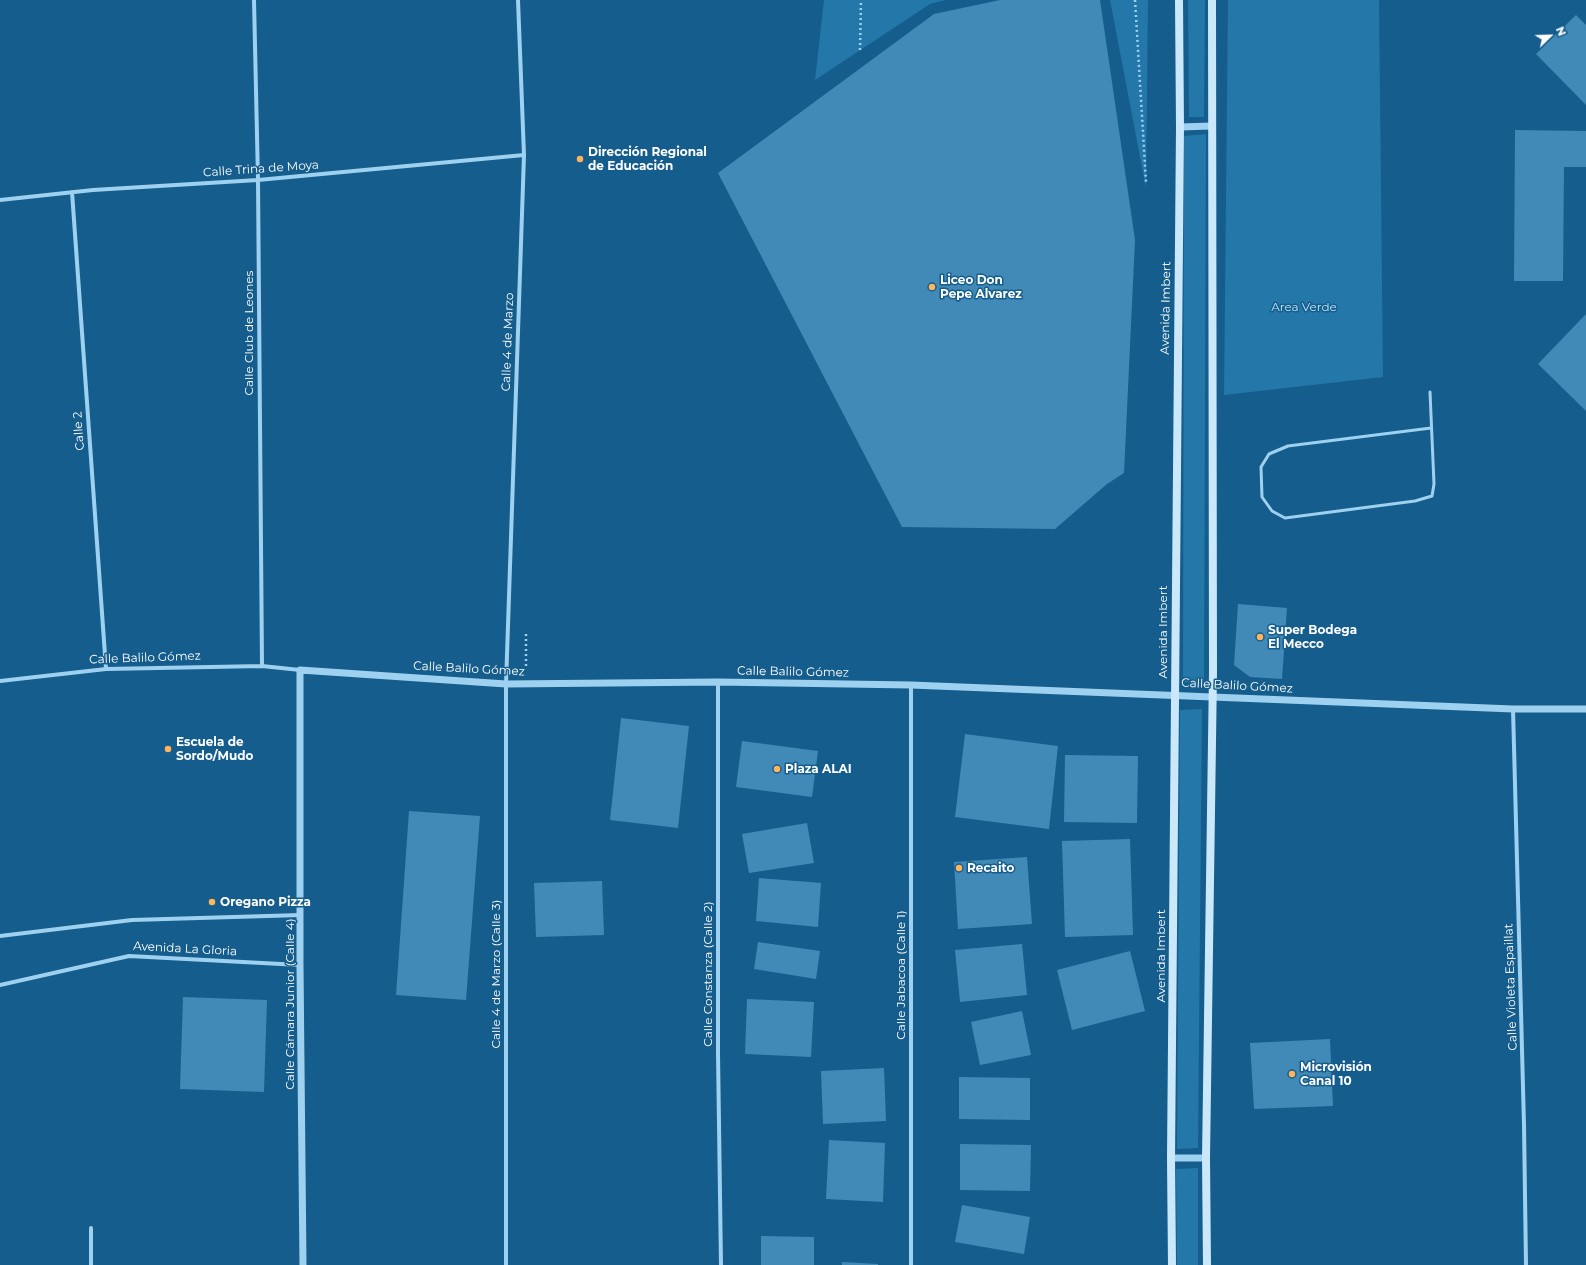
<!DOCTYPE html>
<html>
<head>
<meta charset="utf-8">
<style>
  body { margin:0 }
  #map { position:relative; width:1586px; height:1265px; overflow:hidden; background:#155d8c; font-family:Montserrat,sans-serif }
  canvas { display:block }
  .north { position:absolute; left:1530px; top:16px; width:40px; height:40px; -webkit-text-stroke:3px #155d8c; paint-order:stroke; rotate:67deg; font-size:11px; font-weight:700; line-height:16px; text-align:center; color:#fff }
  .north::after { content:''; display:block; margin:auto; width:14px; height:18px; background:#fff; clip-path:polygon(50% 0,100% 100%,50% 72%,0 100%) }
</style>
</head>
<body>
<div id="map">
<canvas width="1586" height="1265"></canvas>
<div class="north">N</div>
</div>
<script>
const c = document.querySelector('canvas').getContext('2d');
c.lineJoin = 'round';
function fillPath(path, color) {
  c.fillStyle = color;
  c.fill(path, 'evenodd');
}
function trace(path, color, width, dash) {
  c.strokeStyle = color;
  c.lineWidth = width;
  c.lineCap = dash ? 'butt' : 'round';
  c.setLineDash(dash || []);
  c.stroke(path);
}
function drawText(font, color, halo, rows, align = 'center') {
  c.font = font + ' Montserrat,sans-serif';
  c.lineWidth = 3;
  c.setLineDash([]);
  c.textBaseline = 'middle';
  c.strokeStyle = halo;
  c.fillStyle = color;
  for (const [text, x, y, turn = 0] of rows) {
    c.save();
    c.translate(x, y);
    c.rotate((+turn || 0) * Math.PI / 180);
    c.textAlign = isNaN(turn) ? turn : align;
    if (halo) c.strokeText(text, 0, 0);
    c.fillText(text, 0, 0);
    c.restore();
  }
}
const green = new Path2D(`
  M 824,0 L 946,0 L 930,4 L 815,80 Z
  M 1110,0 L 1148,0 L 1146,188 Z
  M 1188,0 L 1205,0 L 1204,117 L 1189,117 Z
  M 1228,0 L 1379,0 L 1383,377 L 1224,395 Z
  M 1206,134 L 1204,684 L 1183,682 L 1184,136 Z
  M 1202,709 L 1198,1148 L 1177,1149 L 1180,710 Z
  M 1198,1168 L 1198,1265 L 1177,1265 L 1176,1169 Z`);
const building = new Path2D(`
  M 1000,0 L 1100,0 L 1135,240 L 1124,473 L 1107,484 L 1055,529 L 902,527 L 718,173 L 934,14 Z
  M 1576,15 L 1586,25 L 1586,105 L 1536,54 Z
  M 1515,130 L 1586,131 L 1586,167 L 1564,167 L 1563,281 L 1514,281 Z
  M 1586,314 L 1586,411 L 1538,364 Z
  M 1238,604 L 1287,608 L 1282,679 L 1250,677 L 1234,665 Z
  M 621,718 L 689,726 L 678,828 L 610,820 Z
  M 965,734 L 1058,746 L 1049,829 L 955,817 Z
  M 742,741 L 818,751 L 812,797 L 736,787 Z
  M 1065,755 L 1138,756 L 1137,823 L 1064,822 Z
  M 409,811 L 480,816 L 466,1000 L 396,995 Z
  M 807,823 L 814,863 L 749,873 L 742,834 Z
  M 1130,839 L 1133,935 L 1065,937 L 1062,841 Z
  M 1027,857 L 1032,924 L 958,929 L 954,862 Z
  M 759,878 L 821,883 L 818,927 L 756,921 Z
  M 602,881 L 604,935 L 536,937 L 534,883 Z
  M 758,942 L 820,951 L 816,979 L 754,969 Z
  M 1022,944 L 1027,995 L 960,1002 L 955,950 Z
  M 1130,951 L 1145,1011 L 1072,1030 L 1057,970 Z
  M 183,997 L 267,1000 L 264,1092 L 180,1089 Z
  M 747,999 L 814,1002 L 811,1057 L 745,1054 Z
  M 1022,1011 L 1031,1055 L 980,1065 L 971,1022 Z
  M 1330,1039 L 1333,1106 L 1254,1109 L 1250,1043 Z
  M 884,1068 L 886,1121 L 823,1124 L 821,1071 Z
  M 959,1077 L 1030,1078 L 1030,1120 L 959,1119 Z
  M 829,1140 L 885,1143 L 883,1202 L 826,1199 Z
  M 960,1144 L 1031,1145 L 1030,1191 L 960,1190 Z
  M 962,1205 L 1030,1217 L 1024,1254 L 955,1242 Z
  M 761,1236 L 814,1237 L 814,1265 L 761,1265 Z
  M 842,1262 L 878,1264 L 878,1265 L 842,1265 Z`);
const path = new Path2D(`
  M 1135,0 L 1146,182
  M 860,50 L 861,0
  M 526,666 L 526,633`);
const service = new Path2D(`
  M 1430,392 L 1434,484 L 1432,496 L 1415,501 L 1285,518 L 1272,511 L 1262,497 L 1261,467 L 1269,454 L 1288,446 L 1431,428`);
const minor = new Path2D(`
  M 254,0 L 258,180 L 262,666
  M 72,192 L 106,669
  M 0,200 L 93,190 L 258,180 L 524,155
  M 0,681 L 106,669 L 262,666 L 300,670
  M 718,682 L 718,1053 L 721,1265
  M 911,685 L 911,1265
  M 1513,709 L 1524,1125 L 1526,1265
  M 0,936 L 132,920 L 301,915
  M 0,985 L 129,956 L 300,965
  M 91,1228 L 91,1265
  M 506,1265 L 506,684 L 524,155 L 518,0`);
const tertiary = new Path2D(`
  M 1180,127 L 1212,126
  M 1171,1158 L 1206,1158
  M 303,1265 L 300,965 L 300,670 L 506,684 L 718,682 L 911,685 L 1513,709 L 1586,709`);
const secondary = new Path2D(`
  M 1172,1265 L 1171,1158 L 1180,127 L 1179,0
  M 1207,1265 L 1206,1158 L 1213,672 L 1212,0`);
const markers = [
  [580,159,4,"#ffb45c"],
  [932,287,4,"#ffb45c"],
  [1260,637,4,"#ffb45c"],
  [168,749,4,"#ffb45c"],
  [777,769,4,"#ffb45c"],
  [959,868,4,"#ffb45c"],
  [212,902,4,"#ffb45c"],
  [1292,1074,4,"#ffb45c"]
];
const poiNames = [
  ["Dirección Regional",588,152],
  ["de Educación",588,166],
  ["Liceo Don",940,280],
  ["Pepe Alvarez",940,294],
  ["Super Bodega",1268,630],
  ["El Mecco",1268,644],
  ["Escuela de",176,742],
  ["Sordo/Mudo",176,756],
  ["Plaza ALAI",785,769],
  ["Recaito",967,868],
  ["Oregano Pizza",220,902],
  ["Microvisión",1300,1067],
  ["Canal 10",1300,1081]
];
const streetNames = [
  ["Calle Trina de Moya",261,169,-4],
  ["Avenida Imbert",1166,308,-89],
  ["Calle Club de Leones",249,333,-90],
  ["Calle 4 de Marzo",508,342,-88],
  ["Calle 2",79,431,-94],
  ["Avenida Imbert",1163,632,-90],
  ["Calle Balilo Gómez",145,658,-2],
  ["Calle Balilo Gómez",469,669,3],
  ["Calle Balilo Gómez",793,672,1],
  ["Calle Balilo Gómez",1237,686,3],
  ["Avenida La Gloria",185,949,3],
  ["Avenida Imbert",1161,956,-90],
  ["Calle 4 de Marzo (Calle 3)",496,974,-90],
  ["Calle Constanza (Calle 2)",708,974,-90],
  ["Calle Jabacoa (Calle 1)",901,975,-90],
  ["Calle Violeta Espaillat",1511,987,-92],
  ["Calle Cámara Junior (Calle 4)",290,1004,-90]
];
const parkNames = [
  ["Area Verde",1304,307]
];
fillPath(green, '#2477a9');
fillPath(building, '#418ab7');
trace(path, '#9ed1f0', 2.5, [2, 3]);
trace(service, '#9ed1f0', 3);
trace(minor, '#9ed1f0', 4);
trace(tertiary, '#9ed1f0', 7);
trace(secondary, '#cbe8fb', 8);
for (const [x, y, r, color] of markers) {
  const dot = new Path2D();
  dot.arc(x, y, r, 0, 2 * Math.PI);
  c.fillStyle = color;
  c.fill(dot);
  trace(dot, '#155d8c', 1.5);
}
drawText('bold 12px', '#fff', '#155d8c', poiNames, 'left');
drawText('12px', '#fff', '#155d8c', streetNames);
drawText('12px', '#c4e7fb', '#155d8c', parkNames);
</script>
</body>
</html>
